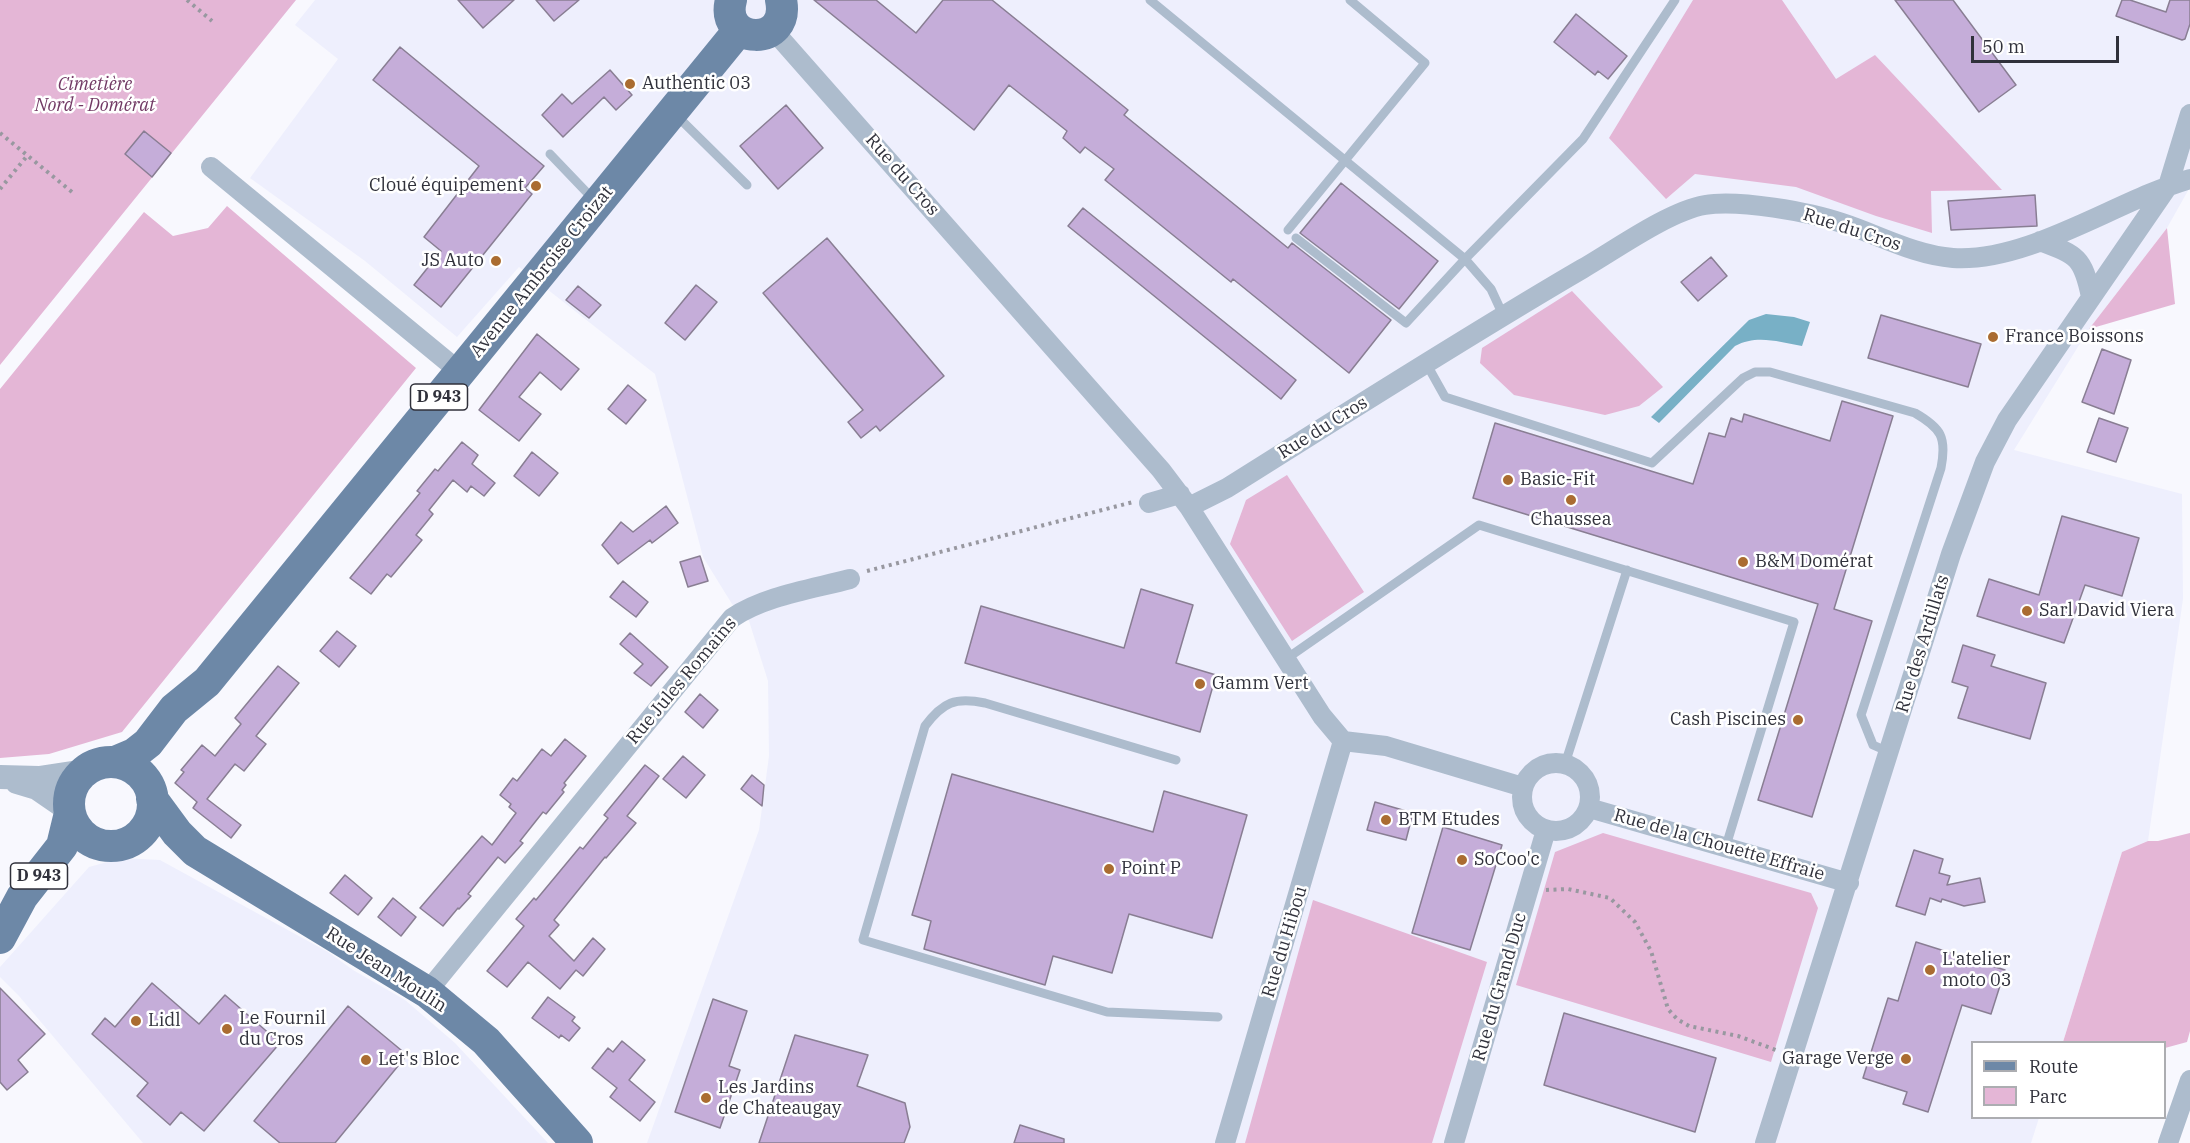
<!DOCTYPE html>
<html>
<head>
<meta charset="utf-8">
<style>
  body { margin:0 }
  #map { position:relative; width:2190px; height:1143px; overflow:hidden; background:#f8f8fe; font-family:"IBM Plex Serif",serif }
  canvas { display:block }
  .legend { position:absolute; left:1971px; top:1041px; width:195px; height:78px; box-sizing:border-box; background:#fff; border:2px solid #acadb1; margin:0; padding:8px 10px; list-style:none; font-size:18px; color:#30313b }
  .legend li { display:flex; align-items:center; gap:12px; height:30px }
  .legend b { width:30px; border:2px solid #acadb1 }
  .scale { position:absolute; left:1971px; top:36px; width:148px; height:27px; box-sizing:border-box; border:3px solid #30313b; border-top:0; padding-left:8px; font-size:18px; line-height:21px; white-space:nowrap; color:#30313b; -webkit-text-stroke:4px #fff; paint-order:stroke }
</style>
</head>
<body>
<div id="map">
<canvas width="2190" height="1143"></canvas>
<ul class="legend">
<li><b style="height:8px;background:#6d88a7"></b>Route</li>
<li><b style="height:16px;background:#e4b6d6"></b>Parc</li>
</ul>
<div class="scale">50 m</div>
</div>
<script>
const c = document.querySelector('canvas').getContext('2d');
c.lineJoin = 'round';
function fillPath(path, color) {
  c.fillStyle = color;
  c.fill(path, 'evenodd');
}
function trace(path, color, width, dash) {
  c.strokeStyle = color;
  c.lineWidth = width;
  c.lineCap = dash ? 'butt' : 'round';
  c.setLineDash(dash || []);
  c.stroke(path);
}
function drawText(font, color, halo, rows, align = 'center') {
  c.font = font + ' "IBM Plex Serif",serif';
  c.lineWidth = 5;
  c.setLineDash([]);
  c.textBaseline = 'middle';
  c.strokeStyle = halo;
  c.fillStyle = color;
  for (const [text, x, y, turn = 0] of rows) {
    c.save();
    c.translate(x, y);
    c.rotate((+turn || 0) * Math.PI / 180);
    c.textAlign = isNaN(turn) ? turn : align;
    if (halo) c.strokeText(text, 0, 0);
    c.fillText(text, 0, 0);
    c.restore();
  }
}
const built = new Path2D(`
  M 315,0 L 2190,0 L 2190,187 L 2167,228 L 2089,329 L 2014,450 L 2182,494 L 2183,599 L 2148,841 L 2122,852 L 2063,1042 L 1972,1042 L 1972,1118 L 2039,1118 L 2031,1143 L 647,1143 L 759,830 L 769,756 L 768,681 L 749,621 L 732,604 L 703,557 L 655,374 L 519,267 L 457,337 L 365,261 L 250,178 L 338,59 L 295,25 Z
  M 122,858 L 160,860 L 328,952 L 353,970 L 405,1000 L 455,1043 L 548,1143 L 143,1143 L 19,996 L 0,977 L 0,967 L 89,867 Z`);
const green = new Path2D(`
  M 0,0 L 296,0 L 0,365 Z
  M 1693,0 L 1782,0 L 1836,79 L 1875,55 L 2002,190 L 1931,191 L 1932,233 L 1876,216 L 1796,187 L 1695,174 L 1666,199 L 1609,138 Z
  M 227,206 L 416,368 L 122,732 L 49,754 L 0,758 L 0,389 L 144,212 L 173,236 L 208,228 Z
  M 2167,228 L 2175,304 L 2089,329 Z
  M 1572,291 L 1663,387 L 1639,406 L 1605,415 L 1514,395 L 1480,363 L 1482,348 Z
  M 1287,475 L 1364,592 L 1292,641 L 1230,544 L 1246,500 Z
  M 1603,833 L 1811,893 L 1818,908 L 1771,1062 L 1516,985 L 1555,852 Z
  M 2190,833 L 2190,1031 L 2187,1042 L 2165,1048 L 2164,1042 L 2063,1042 L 2122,852 L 2148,841 L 2158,841 Z
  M 1313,900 L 1487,962 L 1432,1143 L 1245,1143 Z`);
const water = new Path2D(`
  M 1766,314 L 1794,317 L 1810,322 L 1802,346 C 1779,342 1757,334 1735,346 L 1659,423 L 1651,417 L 1749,320 Z`);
const building = new Path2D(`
  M 458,0 L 514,0 L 483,28 Z
  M 536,0 L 579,0 L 554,21 Z
  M 814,0 L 876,0 L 916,33 L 943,0 L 992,0 L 1128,110 L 1124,115 L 1288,248 L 1292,243 L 1391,320 L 1349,373 L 1233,279 L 1231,282 L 1105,180 L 1114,169 L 1085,147 L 1080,153 L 1063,138 L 1067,131 L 1009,85 L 974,130 Z
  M 1895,0 L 1953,0 L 2016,85 L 1979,112 Z
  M 2122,0 L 2130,0 L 2166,12 L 2170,0 L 2190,0 L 2190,24 L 2185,39 L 2182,40 L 2116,16 Z
  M 1576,14 L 1627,56 L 1608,79 L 1598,71 L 1595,75 L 1554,42 Z
  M 400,47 L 544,166 L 525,188 L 532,194 L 441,307 L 414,285 L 441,251 L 424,237 L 479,166 L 373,80 Z
  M 610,70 L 632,95 L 616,110 L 604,97 L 563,137 L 542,115 L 562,94 L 572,104 Z
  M 786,105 L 823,148 L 778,189 L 740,146 Z
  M 144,131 L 171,153 L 152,177 L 125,154 Z
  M 1341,183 L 1438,261 L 1399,309 L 1300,233 Z
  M 2035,195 L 2037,226 L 1951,230 L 1948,201 Z
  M 1083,208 L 1296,380 L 1281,399 L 1068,226 Z
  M 827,238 L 944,376 L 880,431 L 876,426 L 861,438 L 848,422 L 863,410 L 763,293 Z
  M 1711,257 L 1727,276 L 1698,301 L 1681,282 Z
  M 696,285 L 717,302 L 685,340 L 665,323 Z
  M 578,286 L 601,305 L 589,318 L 566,300 Z
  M 1881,315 L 1981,344 L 1968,387 L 1868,358 Z
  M 537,334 L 579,369 L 561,390 L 540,372 L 519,397 L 541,414 L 519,441 L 479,410 Z
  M 2102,349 L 2131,360 L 2114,414 L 2082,402 Z
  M 628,385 L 646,400 L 626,424 L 608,409 Z
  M 1842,401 L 1893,416 L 1834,609 L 1872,621 L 1812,817 L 1758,800 L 1818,604 L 1473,498 L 1495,423 L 1693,484 L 1709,433 L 1725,437 L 1731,418 L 1742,422 L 1744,414 L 1830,441 Z
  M 2099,418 L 2128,428 L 2116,462 L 2087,452 Z
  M 462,442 L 478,455 L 472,464 L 495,483 L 484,496 L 471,486 L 467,492 L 453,480 L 429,510 L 433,514 L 416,535 L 422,540 L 391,577 L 387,574 L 371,594 L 350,578 L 420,493 L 417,491 L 435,469 L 438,471 Z
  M 532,452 L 558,473 L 539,496 L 514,476 Z
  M 666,506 L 678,523 L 652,543 L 650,540 L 618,564 L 602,545 L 621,522 L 633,532 Z
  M 2062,516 L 2139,538 L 2122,596 L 2085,585 L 2064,643 L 1977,616 L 1989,579 L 2039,595 Z
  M 700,556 L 708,581 L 688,587 L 680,562 Z
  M 623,581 L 648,602 L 636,617 L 610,597 Z
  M 1141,589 L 1193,605 L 1176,663 L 1216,675 L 1200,732 L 965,663 L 981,606 L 1124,648 Z
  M 337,631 L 356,646 L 339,667 L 320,651 Z
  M 630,633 L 668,667 L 651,686 L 634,673 L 643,664 L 620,644 Z
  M 1963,645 L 1995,655 L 1991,666 L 2046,683 L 2030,739 L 1958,718 L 1968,687 L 1952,682 Z
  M 278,666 L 299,683 L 256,736 L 266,744 L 244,771 L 235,764 L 207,799 L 241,825 L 231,838 L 193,808 L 197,802 L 175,783 L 184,772 L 181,770 L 202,745 L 215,756 L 241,724 L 235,718 Z
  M 700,694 L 718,710 L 703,728 L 685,712 Z
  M 565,739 L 586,756 L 564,783 L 566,785 L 562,790 L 564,792 L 546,814 L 543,812 L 520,841 L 523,843 L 505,863 L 498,857 L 468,894 L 471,896 L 459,909 L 458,908 L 443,926 L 420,908 L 482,836 L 492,845 L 516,813 L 509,807 L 511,804 L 500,795 L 513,778 L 517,781 L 542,749 L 551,756 Z
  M 683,756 L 705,775 L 686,798 L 663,779 Z
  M 645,765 L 659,776 L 627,816 L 636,823 L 606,858 L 605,857 L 554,920 L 559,925 L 549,936 L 574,961 L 593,938 L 605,949 L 583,976 L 576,970 L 560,989 L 528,962 L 507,987 L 487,971 L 524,926 L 516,919 L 534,898 L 536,900 L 580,847 L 583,849 L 608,818 L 604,815 Z
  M 952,774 L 1153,832 L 1164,791 L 1247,815 L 1212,938 L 1129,914 L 1112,973 L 1053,956 L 1045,985 L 924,949 L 931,921 L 912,915 Z
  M 752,775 L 764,785 L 762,806 L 741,789 Z
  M 1375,802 L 1413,813 L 1406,840 L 1367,830 Z
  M 1443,827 L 1502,845 L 1470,950 L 1412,933 Z
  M 1914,850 L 1943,859 L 1939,873 L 1950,876 L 1947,885 L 1980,878 L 1985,902 L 1964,906 L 1942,899 L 1941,902 L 1930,898 L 1925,915 L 1896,906 Z
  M 345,875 L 372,898 L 358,915 L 330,893 Z
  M 393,898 L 416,917 L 401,936 L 378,917 Z
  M 1916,942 L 2005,970 L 1991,1014 L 1962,1005 L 1928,1112 L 1903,1104 L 1907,1092 L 1863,1078 L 1888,998 L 1898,1001 Z
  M 152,983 L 199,1024 L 225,995 L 280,1043 L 204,1131 L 181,1112 L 170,1125 L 137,1096 L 148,1083 L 92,1034 L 105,1018 L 115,1027 Z
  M 0,988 L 45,1034 L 18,1060 L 28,1072 L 7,1090 L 0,1082 Z
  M 548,997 L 575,1017 L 572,1021 L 580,1028 L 569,1041 L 561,1035 L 559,1038 L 532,1018 Z
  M 713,999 L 747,1011 L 729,1066 L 740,1070 L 720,1128 L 675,1112 Z
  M 348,1006 L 407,1055 L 335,1143 L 280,1143 L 254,1121 Z
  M 1564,1013 L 1716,1058 L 1695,1132 L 1544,1085 Z
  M 795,1035 L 868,1055 L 857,1086 L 905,1103 L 910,1127 L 904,1143 L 759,1143 Z
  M 622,1041 L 645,1060 L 629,1080 L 655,1102 L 640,1121 L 610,1097 L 617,1088 L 592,1068 L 608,1048 L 613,1052 Z
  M 1020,1125 L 1064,1139 L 1064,1143 L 1014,1143 Z`);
const path = new Path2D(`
  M 187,0 L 212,21
  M 0,133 L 72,192
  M 0,189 L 27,156
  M 867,571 L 1133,502
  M 1546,890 L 1568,889 L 1610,898 L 1635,922 L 1651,951 L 1668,1009 L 1677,1019 L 1689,1026 L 1738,1036 L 1776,1050`);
const service = new Path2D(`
  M 1150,0 L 1465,259 L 1491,289 L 1503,315
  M 676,115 L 747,185
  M 550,154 L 594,200
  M 1288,230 L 1425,63 L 1350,0
  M 1296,238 L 1406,323 L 1465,259 L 1583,139 L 1675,0
  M 1426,363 L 1445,397 L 1652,463 L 1743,378 L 1755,372 L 1770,372 L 1915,413 C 1941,428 1947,437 1941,468 L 1861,715 L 1873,745 L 1889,752
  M 1286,659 L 1479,525 L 1794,622 L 1726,846
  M 1176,760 L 985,703 C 955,697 943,702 925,726 L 863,940 L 1107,1012 L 1218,1017
  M 1565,764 L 1627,570`);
const minor = new Path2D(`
  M 773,30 L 1161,470 L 1189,507 L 1322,716 L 1343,741
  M 211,167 L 460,372
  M 2040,241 C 2077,255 2083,257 2091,297
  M 1149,503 L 1180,494
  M 1189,507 L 1227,488 C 1345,414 1462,339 1582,269 C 1615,250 1669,211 1705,205 C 1738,199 1810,212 1842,223 C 1879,235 1914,255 1953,258 C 2029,263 2117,200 2190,179
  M 1343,741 L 1386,746 L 1523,787
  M1522 797a34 34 0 1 1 68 0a34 34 0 1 1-68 0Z
  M 1589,808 L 1849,883
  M 427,992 L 732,618 C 764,596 813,589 850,579
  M 1225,1143 L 1343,741
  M 1454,1143 L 1546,830
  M 1765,1143 L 1951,554 L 1985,462 L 2007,420 L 2168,186 L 2190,114
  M 2168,1143 L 2190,1080`);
const tertiary = new Path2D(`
  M 0,777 L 39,778 L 85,771
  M 17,782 L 37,788 L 69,810`);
const primary = new Path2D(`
  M 731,0 C 719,45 791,48 781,0
  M 115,762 L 134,754 L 148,743 L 174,709 L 207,682 L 739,30
  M69 804a42 42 0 1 1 84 0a42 42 0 1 1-84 0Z
  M 152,799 L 177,833 L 195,851 L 427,992 L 486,1041 L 577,1143
  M 0,938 L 22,897 L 62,846 L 70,813`);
const markers = [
  [630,84,6,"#aa6c31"],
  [536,186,6,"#aa6c31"],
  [496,261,6,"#aa6c31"],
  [1993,337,6,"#aa6c31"],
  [1508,480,6,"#aa6c31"],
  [1571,500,6,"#aa6c31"],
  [1743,562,6,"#aa6c31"],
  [2027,611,6,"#aa6c31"],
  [1200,684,6,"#aa6c31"],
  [1798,720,6,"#aa6c31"],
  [1386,820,6,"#aa6c31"],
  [1462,860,6,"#aa6c31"],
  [1109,869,6,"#aa6c31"],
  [1930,970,6,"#aa6c31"],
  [136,1021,6,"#aa6c31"],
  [227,1029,6,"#aa6c31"],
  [1906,1059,6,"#aa6c31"],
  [366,1060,6,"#aa6c31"],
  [706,1098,6,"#aa6c31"]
];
const shields = [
  [439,397,57],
  [39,876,57]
];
const shieldNames = [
  ["D 943",439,397],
  ["D 943",39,876]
];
const poiNames = [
  ["Authentic 03",642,84],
  ["Cloué équipement",524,186,"right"],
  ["JS Auto",484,261,"right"],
  ["France Boissons",2005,337],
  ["Basic-Fit",1520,480],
  ["Chaussea",1571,520,"center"],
  ["B&M Domérat",1755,562],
  ["Sarl David Viera",2039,611],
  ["Gamm Vert",1212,684],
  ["Cash Piscines",1786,720,"right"],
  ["BTM Etudes",1398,820],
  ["SoCoo'c",1474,860],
  ["Point P",1121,869],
  ["L'atelier",1942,960],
  ["moto 03",1942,981],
  ["Le Fournil",239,1019],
  ["du Cros",239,1040],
  ["Lidl",148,1021],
  ["Garage Verge",1894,1059,"right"],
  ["Let's Bloc",378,1060],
  ["Les Jardins",718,1088],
  ["de Chateaugay",718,1109]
];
const parkNames = [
  ["Cimetière",95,85],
  ["Nord - Domérat",95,106]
];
const streetNames = [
  ["Rue du Cros",902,175,49],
  ["Rue du Cros",1852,230,18],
  ["Avenue Ambroise Croizat",542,272,-51],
  ["Rue du Cros",1323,428,-32],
  ["Rue des Ardillats",1923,644,-73],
  ["Rue Jules Romains",682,681,-50],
  ["Rue de la Chouette Effraie",1719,845,16],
  ["Rue du Hibou",1285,942,-73],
  ["Rue Jean Moulin",386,970,33],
  ["Rue du Grand Duc",1500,987,-74]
];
fillPath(built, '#eeeffd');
fillPath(green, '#e4b6d6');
fillPath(water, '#78b0c6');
fillPath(building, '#c5add9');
trace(building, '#897e93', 1.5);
trace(path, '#9898a0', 4, [3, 4.5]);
trace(service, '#adbccd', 9);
trace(minor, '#adbccd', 20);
trace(tertiary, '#adbccd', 24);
trace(primary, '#6d88a7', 32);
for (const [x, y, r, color] of markers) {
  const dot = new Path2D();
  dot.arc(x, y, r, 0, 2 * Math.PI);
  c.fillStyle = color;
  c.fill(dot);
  trace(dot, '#fff', 2);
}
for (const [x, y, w] of shields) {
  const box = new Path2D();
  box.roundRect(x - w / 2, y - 13, w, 26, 4.5);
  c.fillStyle = '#fff';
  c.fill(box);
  trace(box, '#30313b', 1.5);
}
drawText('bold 16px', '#30313b', null, shieldNames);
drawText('18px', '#30313b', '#fff', poiNames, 'left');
drawText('italic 18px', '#713964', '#fff', parkNames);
drawText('18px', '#30313b', '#fff', streetNames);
</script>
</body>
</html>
